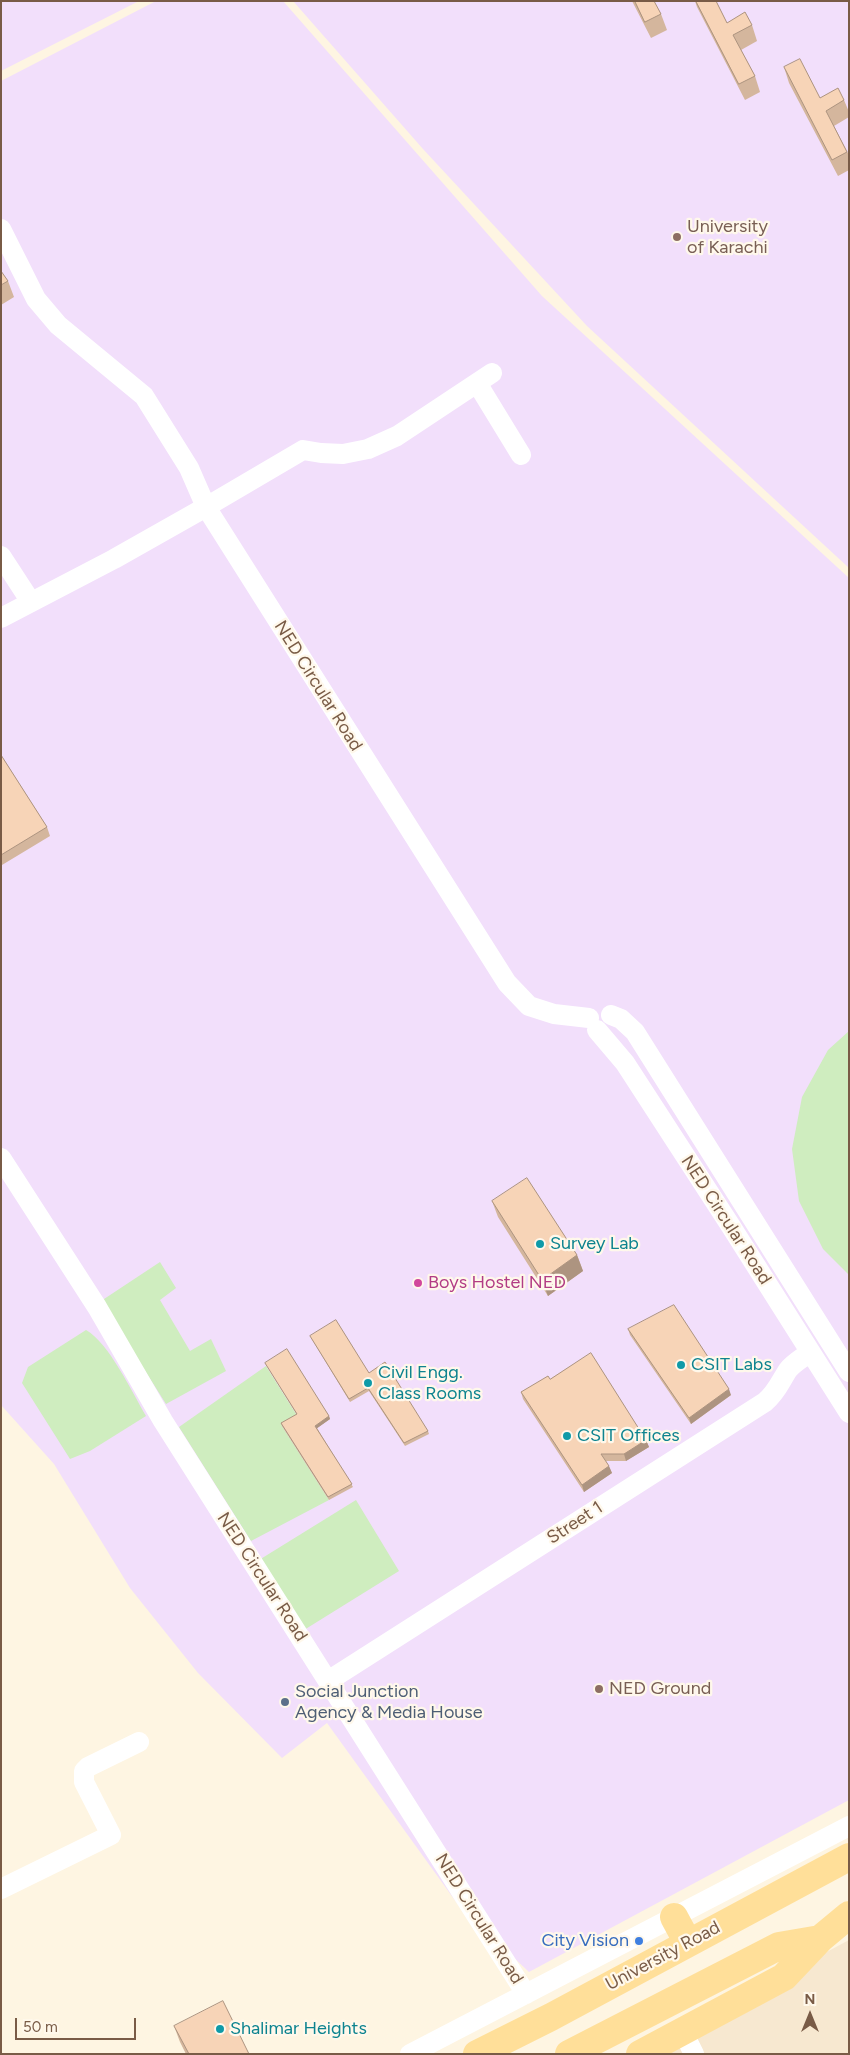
<!DOCTYPE html>
<html>
<head>
<meta charset="utf-8">
<style>
  body { margin:0 }
  #map { position:relative; width:850px; height:2055px; overflow:hidden; background:#fef5e2; font-family:Figtree,sans-serif }
  canvas { display:block }
  .frame { position:absolute; inset:0; border:2px solid #795b46; pointer-events:none }
  .north { position:absolute; left:785px; top:1990px; width:50px; height:50px; -webkit-text-stroke:4px #fff8eb; paint-order:stroke; rotate:0deg; font-size:14px; font-weight:700; line-height:20px; text-align:center; color:#795b46 }
  .north::after { content:''; display:block; margin:auto; width:18px; height:22px; background:#795b46; clip-path:polygon(50% 0,100% 100%,50% 72%,0 100%) }
  .scale { position:absolute; left:15px; top:2018px; width:121px; height:22px; box-sizing:border-box; border:2px solid #795b46; border-top:0; padding-left:6px; font-size:15px; line-height:18px; white-space:nowrap; color:#795b46; -webkit-text-stroke:4px #fff8eb; paint-order:stroke }
</style>
</head>
<body>
<div id="map">
<canvas width="850" height="2055"></canvas>
<div class="frame"></div>
<div class="north">N</div>
<div class="scale">50 m</div>
</div>
<script>
const c = document.querySelector('canvas').getContext('2d');
c.lineJoin = 'round';
function fillPath(path, color) {
  c.fillStyle = color;
  c.fill(path, 'evenodd');
}
function trace(path, color, width, dash) {
  c.strokeStyle = color;
  c.lineWidth = width;
  c.lineCap = dash ? 'butt' : 'round';
  c.setLineDash(dash || []);
  c.stroke(path);
}
function drawText(font, color, halo, rows, align = 'center') {
  c.font = font + ' Figtree,sans-serif';
  c.lineWidth = 4.5;
  c.setLineDash([]);
  c.textBaseline = 'middle';
  c.strokeStyle = halo;
  c.fillStyle = color;
  for (const [text, x, y, turn = 0] of rows) {
    c.save();
    c.translate(x, y);
    c.rotate((+turn || 0) * Math.PI / 180);
    c.textAlign = isNaN(turn) ? turn : align;
    if (halo) c.strokeText(text, 0, 0);
    c.fillText(text, 0, 0);
    c.restore();
  }
}
const residential = new Path2D(`
  M 849,1940 L 849,2054 L 637,2054 Z`);
const education = new Path2D(`
  M 1,1 L 139,1 L 1,71 Z
  M 156,1 L 283,1 L 542,296 L 849,578 L 849,1800 L 529,1972 L 459,1906 L 327,1723 L 282,1758 L 198,1673 L 130,1588 L 54,1464 L 1,1405 L 1,81 Z
  M 293,1 L 849,1 L 849,568 L 587,326 L 423,149 Z`);
const green = new Path2D(`
  M 849,1031 L 849,1275 L 823,1249 L 799,1201 L 792,1149 L 802,1097 L 828,1050 Z
  M 160,1262 L 176,1288 L 160,1300 L 190,1351 L 211,1339 L 226,1371 L 166,1404 L 101,1301 Z
  M 86,1330 C 109,1343 132,1392 146,1416 L 90,1451 L 70,1459 L 22,1383 L 28,1367 Z
  M 266,1366 L 298,1417 L 282,1426 L 329,1500 L 251,1541 L 179,1427 Z
  M 356,1500 L 399,1571 L 304,1630 L 259,1560 Z`);
const minor = new Path2D(`
  M 1,229 L 36,299 L 58,325 L 144,396 L 189,468 L 206,507 L 303,450 L 321,453 L 343,454 L 368,449 L 397,436 L 492,373
  M 477,383 L 521,455
  M 1,556 L 31,602
  M 1,618 L 114,559 L 206,507 L 507,983 L 529,1006 L 554,1014 L 589,1018
  M 611,1015 L 621,1019 L 635,1032 L 849,1372
  M 597,1030 L 625,1063 L 732,1228 L 849,1413
  M 1,1158 L 97,1307 L 163,1421 L 526,1994
  M 328,1681 L 765,1402 C 777,1392 780,1382 788,1370 C 793,1363 804,1357 810,1352
  M 1,1889 L 111,1835 L 84,1782 L 84,1771 L 88,1767 L 139,1742
  M 683,2032 L 694,2054
  M 410,2054 L 849,1826`);
const primary = new Path2D(`
  M 674,1917 L 688,1943
  M 477,2054 L 551,2017 L 849,1857
  M 569,2054 L 779,1946 L 820,1939
  M 640,2054 L 784,1977 L 820,1939 L 849,1915`);
const wall = new Path2D(`
  M 632,1 L 654,1 L 661,14 L 667,30 L 651,38 Z
  M 695,1 L 716,1 L 727,23 L 752,25 L 757,41 L 741,50 L 755,76 L 760,92 L 745,100 L 697,7 Z
  M 784,67 L 820,98 L 844,100 L 849,112 L 849,117 L 834,126 L 849,155 L 849,170 L 838,176 L 789,83 Z
  M 1,271 L 8,281 L 14,297 L 1,305 Z
  M 1,755 L 47,827 L 50,836 L 2,865 Z
  M 492,1201 L 577,1255 L 583,1271 L 548,1296 L 498,1217 Z
  M 628,1329 L 731,1395 L 691,1424 L 630,1335 Z
  M 310,1336 L 369,1373 L 428,1431 L 429,1434 L 405,1446 L 369,1391 L 350,1402 Z
  M 265,1363 L 329,1416 L 330,1419 L 317,1428 L 353,1487 L 329,1500 L 282,1426 L 281,1423 L 297,1415 Z
  M 550,1379 L 646,1440 L 649,1447 L 626,1461 L 606,1461 L 612,1473 L 584,1492 L 523,1399 L 521,1392 Z
  M 174,2026 L 249,2054 L 186,2054 L 180,2042 Z`);
const shadedWall = new Path2D(`
  M 577,1255 L 583,1271 L 548,1296 L 542,1280 Z
  M 729,1389 L 731,1395 L 691,1424 L 689,1418 Z
  M 329,1416 L 330,1419 L 316,1429 L 315,1426 Z
  M 646,1440 L 649,1447 L 626,1461 L 624,1454 Z
  M 609,1466 L 612,1473 L 584,1492 L 582,1485 Z`);
const building = new Path2D(`
  M 635,1 L 654,1 L 661,14 L 645,22 Z
  M 696,1 L 716,1 L 727,23 L 745,12 L 752,25 L 733,35 L 755,76 L 739,84 Z
  M 800,59 L 820,98 L 838,88 L 844,100 L 826,111 L 847,152 L 832,160 L 784,67 Z
  M 1,271 L 8,281 L 1,285 Z
  M 1,755 L 47,827 L 1,855 Z
  M 527,1178 L 577,1255 L 542,1280 L 492,1201 Z
  M 674,1305 L 729,1389 L 689,1418 L 628,1329 Z
  M 336,1320 L 369,1373 L 385,1362 L 428,1431 L 404,1443 L 368,1388 L 349,1399 L 310,1336 Z
  M 287,1349 L 329,1416 L 315,1426 L 352,1484 L 328,1497 L 281,1423 L 297,1414 L 265,1363 Z
  M 591,1353 L 646,1440 L 624,1454 L 601,1454 L 609,1466 L 582,1485 L 521,1392 L 548,1376 L 550,1379 Z
  M 223,2001 L 249,2054 L 189,2054 L 174,2026 Z`);
const markers = [
  [677,237,5,"#8d6e63"],
  [540,1244,5,"#0f9aa8"],
  [418,1283,5,"#d1479c"],
  [681,1365,5,"#0f9aa8"],
  [368,1383,5,"#0f9aa8"],
  [567,1436,5,"#0f9aa8"],
  [599,1689,5,"#8d6e63"],
  [285,1702,5,"#5c6f8a"],
  [639,1941,5,"#3f7fe0"],
  [220,2029,5,"#0f9aa8"]
];
const educationNames = [
  ["University",687,227],
  ["of Karachi",687,248],
  ["NED Ground",609,1689]
];
const streetNames = [
  ["NED Circular Road",318,686,58],
  ["NED Circular Road",726,1220,57],
  ["Street 1",575,1523,-33],
  ["NED Circular Road",262,1577,57],
  ["NED Circular Road",479,1919,58],
  ["University Road",663,1956,-28]
];
const cultureNames = [
  ["Survey Lab",550,1244],
  ["CSIT Labs",691,1365],
  ["Civil Engg.",378,1373],
  ["Class Rooms",378,1394],
  ["CSIT Offices",577,1436],
  ["Shalimar Heights",230,2029]
];
const hotelNames = [
  ["Boys Hostel NED",428,1283]
];
const serviceNames = [
  ["Social Junction",295,1692],
  ["Agency & Media House",295,1713]
];
const shopNames = [
  ["City Vision",629,1941]
];
fillPath(residential, '#f7e8d0');
fillPath(education, '#f2dffb');
fillPath(green, '#cfedbf');
trace(minor, '#fff', 20);
trace(primary, '#ffdf99', 28);
fillPath(wall, '#d4b69d');
fillPath(shadedWall, '#ad9480');
fillPath(building, '#f7d4b7');
trace(building, '#ad9480', 1);
for (const [x, y, r, color] of markers) {
  const dot = new Path2D();
  dot.arc(x, y, r, 0, 2 * Math.PI);
  c.fillStyle = color;
  c.fill(dot);
  trace(dot, '#fff8eb', 2);
}
drawText('18px', '#785e54', '#fff8eb', educationNames, 'left');
drawText('18px', '#795b46', '#fff8eb', streetNames);
drawText('18px', '#0d838f', '#fff8eb', cultureNames, 'left');
drawText('18px', '#b23c85', '#fff8eb', hotelNames, 'left');
drawText('18px', '#4e5e75', '#fff8eb', serviceNames, 'left');
drawText('18px', '#366cbe', '#fff8eb', shopNames, 'right');
</script>
</body>
</html>
